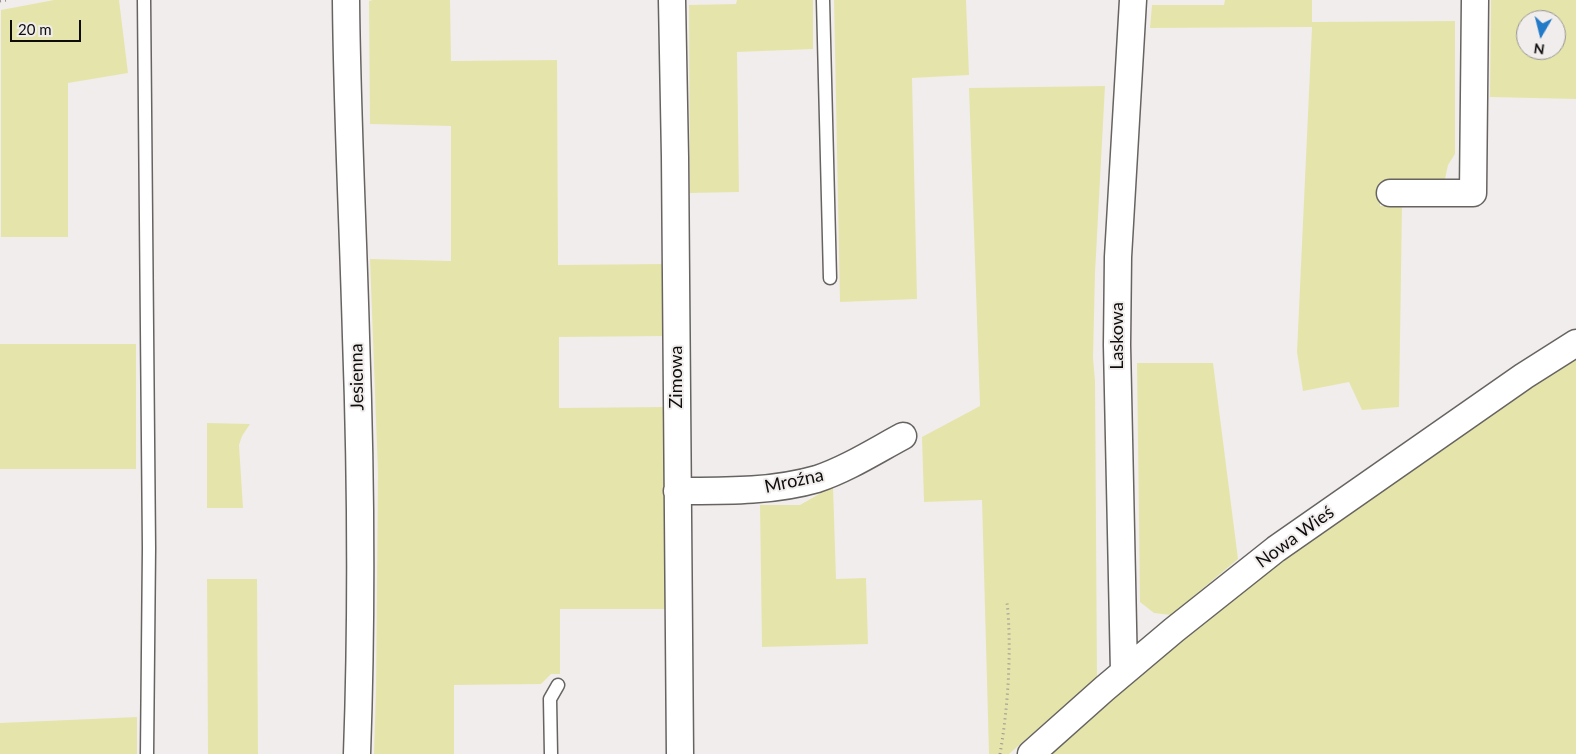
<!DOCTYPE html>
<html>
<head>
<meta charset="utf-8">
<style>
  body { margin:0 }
  #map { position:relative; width:1576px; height:754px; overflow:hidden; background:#f1edec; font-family:Lato,sans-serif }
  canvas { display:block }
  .north { position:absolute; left:1516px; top:10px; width:50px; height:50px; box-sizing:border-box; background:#f1edec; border:1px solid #969392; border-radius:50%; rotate:188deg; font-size:14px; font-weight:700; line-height:20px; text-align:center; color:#0e0d0c }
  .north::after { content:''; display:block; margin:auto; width:18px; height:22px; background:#237ac8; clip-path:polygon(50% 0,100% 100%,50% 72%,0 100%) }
  .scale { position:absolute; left:10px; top:20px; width:71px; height:22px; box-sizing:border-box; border:2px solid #0e0d0c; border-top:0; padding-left:6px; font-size:15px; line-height:18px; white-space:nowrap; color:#0e0d0c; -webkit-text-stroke:4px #f1edec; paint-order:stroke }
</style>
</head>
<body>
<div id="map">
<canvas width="1576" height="754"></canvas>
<div class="north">N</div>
<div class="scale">20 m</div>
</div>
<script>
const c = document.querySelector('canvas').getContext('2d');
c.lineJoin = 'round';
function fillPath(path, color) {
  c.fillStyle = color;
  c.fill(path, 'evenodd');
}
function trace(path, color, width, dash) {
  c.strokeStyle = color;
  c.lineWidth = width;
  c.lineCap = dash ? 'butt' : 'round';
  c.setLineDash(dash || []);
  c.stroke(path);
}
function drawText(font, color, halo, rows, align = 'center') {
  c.font = font + ' Lato,sans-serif';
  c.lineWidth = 4;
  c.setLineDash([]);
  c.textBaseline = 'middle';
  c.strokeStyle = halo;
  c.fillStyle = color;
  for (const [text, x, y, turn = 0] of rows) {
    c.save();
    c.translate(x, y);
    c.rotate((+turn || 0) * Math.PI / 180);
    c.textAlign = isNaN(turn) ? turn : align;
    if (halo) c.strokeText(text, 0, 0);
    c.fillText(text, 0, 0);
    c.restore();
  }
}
const green = new Path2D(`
  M 54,0 L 119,0 L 128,73 L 68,83 L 68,237 L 1,237 L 1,10 Z
  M 373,0 L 450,0 L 451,61 L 557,60 L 558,265 L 665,264 L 666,336 L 559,337 L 559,408 L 666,407 L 668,609 L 560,609 L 560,674 L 551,674 L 541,684 L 454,685 L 454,754 L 374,754 L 376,690 L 378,473 L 370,259 L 451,261 L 451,126 L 370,124 L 369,1 Z
  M 737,0 L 813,0 L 813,49 L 737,52 L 739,192 L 690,193 L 689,5 L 736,4 Z
  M 834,0 L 966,0 L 969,75 L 912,78 L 917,299 L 840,302 Z
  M 1225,0 L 1312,0 L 1312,22 L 1455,21 L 1455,154 L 1448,165 L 1445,179 L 1440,183 L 1379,183 L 1380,206 L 1402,205 L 1399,407 L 1362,410 L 1349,382 L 1303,391 L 1297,352 L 1312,27 L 1150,28 L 1152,5 L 1224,5 Z
  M 1491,0 L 1576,0 L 1576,99 L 1490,97 ZM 1526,20 L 1556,20 L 1556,50 L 1526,50 Z
  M 1105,86 L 1095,273 L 1093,358 L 1095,381 L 1097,677 L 1009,754 L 989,754 L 982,500 L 924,502 L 922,437 L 980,406 L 969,88 Z
  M 0,344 L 136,344 L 136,469 L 0,469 Z
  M 1576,356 L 1576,754 L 1048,754 L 1202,620 L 1308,539 Z
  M 1137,363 L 1213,363 L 1238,559 L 1171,615 L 1154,613 L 1140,602 Z
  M 207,423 L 250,424 L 242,436 L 239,445 L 243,508 L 207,508 Z
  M 833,486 L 836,579 L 866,578 L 868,644 L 762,647 L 760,505 L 800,505 Z
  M 207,579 L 257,579 L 258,754 L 208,754 Z
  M 137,717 L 137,754 L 0,754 L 0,723 Z`);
const path = new Path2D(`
  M 0,1 L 7,0
  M 1000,754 C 1008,708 1012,649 1007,602`);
const service = new Path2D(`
  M 144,0 L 149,548 L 147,754
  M 823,0 L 830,278
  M 551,754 L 550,699 L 558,685`);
const minor = new Path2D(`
  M 346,0 C 347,112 353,225 356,337 C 361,476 362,615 357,754
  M 672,0 L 675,157 L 680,754
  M 1390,193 L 1473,193 L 1475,0
  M 677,491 C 724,491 772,492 817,479 C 847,469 875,451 903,436
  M 1124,672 L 1117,345 L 1118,257 L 1133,0
  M 1031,754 L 1104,689 L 1174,630 L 1276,549 L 1524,376 L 1576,343`);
const streetNames = [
  ["Laskowa",1117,336,-90],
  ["Jesienna",357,377,-91],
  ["Zimowa",676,377,-90],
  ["Mroźna",794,481,-12],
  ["Nowa Wieś",1295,537,-36]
];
fillPath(green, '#e5e5ab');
trace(service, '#666361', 15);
trace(minor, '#666361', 29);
trace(path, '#969493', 3, [1, 4]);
trace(service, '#fff', 12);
trace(minor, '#fff', 26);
drawText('18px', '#0e0d0c', '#f1edec', streetNames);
</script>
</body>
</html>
